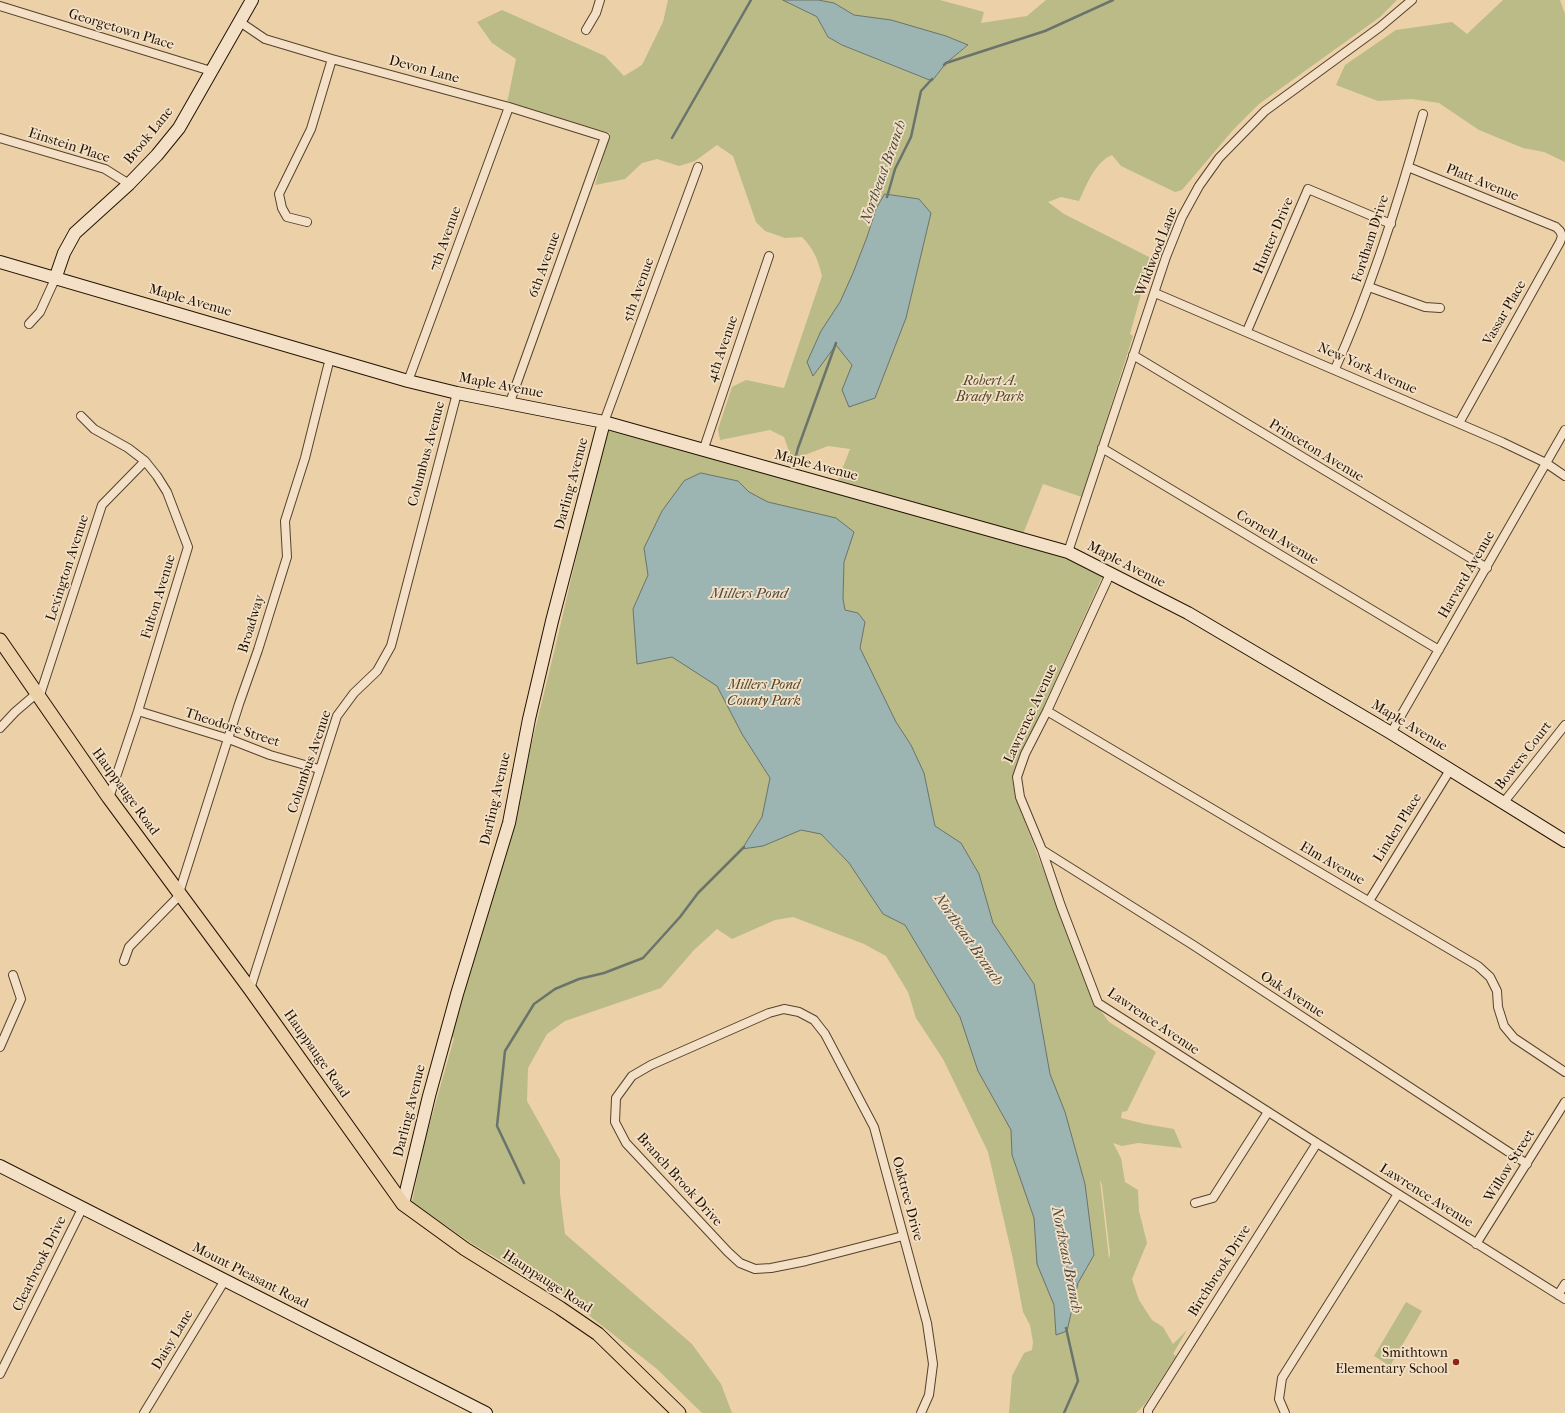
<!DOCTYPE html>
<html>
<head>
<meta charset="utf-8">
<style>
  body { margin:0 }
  canvas { display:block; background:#ecd0a8 }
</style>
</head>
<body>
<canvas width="1565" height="1413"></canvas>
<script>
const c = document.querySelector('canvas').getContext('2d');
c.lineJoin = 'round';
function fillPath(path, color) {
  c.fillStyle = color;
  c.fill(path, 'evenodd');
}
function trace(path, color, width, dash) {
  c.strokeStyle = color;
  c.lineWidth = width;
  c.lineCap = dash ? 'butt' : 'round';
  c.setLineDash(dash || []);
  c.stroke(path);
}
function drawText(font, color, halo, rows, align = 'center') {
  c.font = font + ' "IM FELL French Canon",serif';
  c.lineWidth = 3.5;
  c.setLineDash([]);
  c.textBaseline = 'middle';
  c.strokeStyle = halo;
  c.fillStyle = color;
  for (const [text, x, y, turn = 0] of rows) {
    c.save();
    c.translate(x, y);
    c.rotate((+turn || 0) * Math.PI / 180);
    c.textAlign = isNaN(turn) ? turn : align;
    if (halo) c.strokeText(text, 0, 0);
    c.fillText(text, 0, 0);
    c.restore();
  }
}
const green = new Path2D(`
  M 668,0 L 783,0 L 817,17 L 828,37 L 842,45 L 932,81 L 946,63 L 968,46 L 875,18 L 854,15 L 834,3 L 818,0 L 940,0 L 984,12 L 981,23 L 1027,16 L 1046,0 L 1397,0 L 1380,17 L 1259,104 L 1233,130 L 1182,190 L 1175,192 L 1121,166 L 1112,155 C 1095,162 1087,184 1079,201 L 1061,197 L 1048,202 L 1064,214 L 1151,258 L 1130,334 L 1133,336 L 1082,497 L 1043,484 L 1023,534 L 838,480 L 850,449 L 828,446 L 792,460 L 784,437 L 770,430 L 720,440 L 718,429 L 732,387 L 746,380 L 784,388 L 822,276 C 818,260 814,249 802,237 L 785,238 L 765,231 L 756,222 L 733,156 L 717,145 L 695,161 L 679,166 L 657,159 L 642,163 L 625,179 L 595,185 L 610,133 L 507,103 L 516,59 L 492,43 L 477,22 L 502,10 L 605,56 L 624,76 L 642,65 L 663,22 ZM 885,194 L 919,199 L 867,237 L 875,209 Z
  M 1503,0 L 1560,0 L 1565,14 L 1565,162 L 1544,152 L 1523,148 L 1479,130 L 1439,103 L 1412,99 L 1378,101 L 1336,85 L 1345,65 L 1396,30 L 1452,22 L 1467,34 Z
  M 609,431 L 753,469 L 1065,557 L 1102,577 L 1012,777 L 1016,799 L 1093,1000 L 1109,1022 L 1156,1052 L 1127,1111 L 1122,1112 L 1121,1118 L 1145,1124 L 1174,1129 L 1182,1148 L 1138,1143 L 1122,1146 L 1113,1143 L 1121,1158 L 1125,1182 L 1138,1190 L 1139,1211 L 1147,1243 L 1132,1279 L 1139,1300 L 1152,1320 L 1163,1327 L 1173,1344 L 1187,1330 L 1173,1354 L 1176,1356 L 1145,1404 L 1136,1413 L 1009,1413 L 1012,1376 L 1024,1353 L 1032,1350 L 1033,1342 L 1030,1325 L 1023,1312 L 1013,1259 L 988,1152 L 943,1059 L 916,1018 L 908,992 L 886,956 L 864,944 L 793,917 L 775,920 L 732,939 L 717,929 L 694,950 L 661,988 L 565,1021 L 547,1034 L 528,1068 L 527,1101 L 560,1160 L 560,1194 L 565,1234 L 692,1344 L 721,1384 L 732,1413 L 702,1413 L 657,1369 L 567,1298 L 474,1245 L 412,1202 L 423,1148 L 454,1038 L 451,1037 L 512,824 L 555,648 L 599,460 ZM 1100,1180 L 1102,1185 L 1110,1254 L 1109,1259 Z
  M 1406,1302 L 1422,1311 L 1390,1366 L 1374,1356 Z`);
const water = new Path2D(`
  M 783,0 L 818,0 L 834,3 L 854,15 L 891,20 L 946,36 L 968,45 L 946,63 L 932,81 L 842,45 L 828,37 L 817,17 Z
  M 885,194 L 919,199 L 931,213 L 906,318 L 875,398 L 849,407 L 842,390 L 852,365 L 836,345 L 813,376 L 807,362 L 821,331 L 840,302 L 853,273 L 867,237 L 876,209 Z
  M 701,473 L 738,481 L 749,492 L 768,502 L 836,518 L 854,532 L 844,562 L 843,599 L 845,610 L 858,613 L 865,622 L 860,648 L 896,722 L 911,745 L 924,773 L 935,826 L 961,843 L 979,874 L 993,923 L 1034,984 L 1050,1074 L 1065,1112 L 1085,1184 L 1094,1255 L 1078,1283 L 1067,1331 L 1056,1335 L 1054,1305 L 1037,1264 L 1034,1218 L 1012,1155 L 1011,1130 L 978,1071 L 960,1017 L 905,925 L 883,914 L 849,863 L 821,834 L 801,830 L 763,846 L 742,849 L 762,817 L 770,778 L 742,734 L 717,686 L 672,657 L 637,664 L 633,609 L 648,575 L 644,548 L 662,511 L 684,481 Z`);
const stream = new Path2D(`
  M 944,65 L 946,63 L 1045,31 L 1113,0
  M 672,138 L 751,0
  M 887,197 L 895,169 L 911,137 L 921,91 L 932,79
  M 794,463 L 798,448 L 836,343
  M 524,1183 L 497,1126 L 505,1051 L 534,1004 L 555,989 L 579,979 L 604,973 L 643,958 L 680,917 L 698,893 L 744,847
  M 1064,1413 L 1078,1381 L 1066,1328`);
const street = new Path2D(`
  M 0,6 L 211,71
  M 240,22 L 265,39 L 332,59 L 509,107 L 605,137 L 510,402
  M 586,30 L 596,13 L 600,0
  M 0,138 L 105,169 L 129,184
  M 1408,167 L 1556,227 L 1560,231 L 1562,236 L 1560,242 L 1459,423
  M 307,222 L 287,217 L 282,208 L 279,194 L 311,129 L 332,59
  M 1369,287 L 1425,307 L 1440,308
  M 1155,293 L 1502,442 L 1546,463 L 1565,476
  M 29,324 L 40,312 L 55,279
  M 1247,331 L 1308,189 L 1391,224
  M 1133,355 L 1487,568
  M 1335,369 C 1372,287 1399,201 1423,114
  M 408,381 L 509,107
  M 81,416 L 94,429 L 128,448 L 145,461 L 157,476 L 167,492 L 188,547 L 138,711 L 109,798
  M 604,422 L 698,167
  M 1102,448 L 1439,650
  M 703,451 L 769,256
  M 1068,552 L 1166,257 L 1182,217 L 1199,186 L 1219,158 L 1265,111 L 1380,27 L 1412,0
  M 1110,574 L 1047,711 L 1025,754 L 1017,777 L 1020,797 L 1042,850 L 1061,906 L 1098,1003 L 1317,1143 L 1565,1299
  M 39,698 L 102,505 L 145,461
  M 138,711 L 229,739 L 270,755 L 319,769
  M 1047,711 L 1478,966 L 1490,977 L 1497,991 L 1498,1007 L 1504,1026 L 1514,1038 L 1565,1072
  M 0,728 L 15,712 L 36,694
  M 1391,733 L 1565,430
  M 1504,802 L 1565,725
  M 1042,850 L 1193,945 L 1527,1164
  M 179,893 L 239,704 L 258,650 L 287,557 L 285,521 L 305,458 L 330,358
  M 1369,901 L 1450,770
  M 124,961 L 129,947 L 180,895
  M 250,989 L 337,716 L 354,693 L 377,671 L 391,646 L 457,393
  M 0,1047 L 21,999 L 13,975
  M 1195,1203 L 1213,1198 L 1268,1112
  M 903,1236 L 806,1261 L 771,1268 L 755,1269 L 740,1263 L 728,1252 L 626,1143 L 615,1122 L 616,1098 L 632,1076 L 651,1065 L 769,1013 L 784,1009 L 799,1012 L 814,1020 L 825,1034 L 874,1127 L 927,1323 L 933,1364 L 929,1395 L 921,1413
  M 1476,1244 L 1565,1102
  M 1558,1295 L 1565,1284
  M 0,1374 L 82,1209
  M 144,1413 L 225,1280
  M 1148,1413 L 1148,1410 L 1317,1143
  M 1285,1413 L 1279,1399 L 1282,1378 L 1398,1194`);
const secondary = new Path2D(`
  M 0,262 L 408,381 L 457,393 L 604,422 L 1068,552 L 1188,613 L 1391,733 L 1565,841
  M 55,279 L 64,253 L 75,233 L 129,184 L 157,155 L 179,128 L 252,0
  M 0,1166 L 486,1413
  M 403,1204 L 429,1096 L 457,994 L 509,823 L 529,719 L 552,621 L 604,422`);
const primary = new Path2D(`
  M 0,640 L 109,798 L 250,989 L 403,1204 L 465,1249 L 560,1308 L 598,1334 L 679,1413`);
const markers = [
  [1456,1362,4,"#8f2418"]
];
const streetNames = [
  ["Georgetown Place",121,30,17],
  ["Devon Lane",424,70,15],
  ["Brook Lane",149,136,-51],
  ["Einstein Place",69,146,18],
  ["Platt Avenue",1482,183,22],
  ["Hunter Drive",1274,236,-67],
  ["7th Avenue",446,239,-70],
  ["Fordham Drive",1371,239,-72],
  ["Wildwood Lane",1157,252,-69],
  ["6th Avenue",545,265,-70],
  ["5th Avenue",639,290,-70],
  ["Maple Avenue",190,301,16],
  ["Vassar Place",1505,313,-60],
  ["4th Avenue",723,349,-71],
  ["New York Avenue",1367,369,24],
  ["Maple Avenue",501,386,11],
  ["Princeton Avenue",1316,451,31],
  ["Columbus Avenue",427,454,-75],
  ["Maple Avenue",816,466,15],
  ["Darling Avenue",572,484,-75],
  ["Cornell Avenue",1277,538,31],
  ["Maple Avenue",1126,565,27],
  ["Lexington Avenue",68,568,-72],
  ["Harvard Avenue",1467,575,-60],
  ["Fulton Avenue",159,597,-73],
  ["Broadway",252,624,-73],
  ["Lawrence Avenue",1031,714,-65],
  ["Maple Avenue",1409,726,31],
  ["Theodore Street",232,728,18],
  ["Bowers Court",1524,756,-52],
  ["Columbus Avenue",310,762,-71],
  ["Hauppauge Road",125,792,54],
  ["Darling Avenue",496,799,-77],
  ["Linden Place",1398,828,-58],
  ["Elm Avenue",1332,864,30],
  ["Oak Avenue",1292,995,33],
  ["Lawrence Avenue",1153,1022,34],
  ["Hauppauge Road",316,1054,55],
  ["Darling Avenue",410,1111,-76],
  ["Willow Street",1510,1166,-58],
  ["Branch Brook Drive",679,1180,48],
  ["Lawrence Avenue",1426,1196,32],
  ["Oaktree Drive",907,1199,75],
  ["Clearbrook Drive",40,1264,-64],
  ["Birchbrook Drive",1220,1271,-58],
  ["Mount Pleasant Road",250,1276,27],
  ["Hauppauge Road",547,1282,33],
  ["Daisy Lane",173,1340,-59]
];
const parkNames = [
  ["Robert A.",990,382],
  ["Brady Park",990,398],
  ["Millers Pond",764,686],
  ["County Park",764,702]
];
const poiNames = [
  ["Smithtown",1448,1354],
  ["Elementary School",1448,1370]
];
const waterNames = [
  ["Northeast Branch",884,172,-70],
  ["Millers Pond",749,594],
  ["Northeast Branch",968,940,55],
  ["Northeast Branch",1066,1260,79]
];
fillPath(green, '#babb86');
fillPath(water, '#9cb4b2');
trace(water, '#6b746c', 1);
trace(stream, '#6b746c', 2.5);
trace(street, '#54422c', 10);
trace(secondary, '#211302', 14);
trace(primary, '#211302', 15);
trace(street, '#f3e0c6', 8);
trace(secondary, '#f3e0c6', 12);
trace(primary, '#ecd0a8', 13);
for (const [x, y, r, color] of markers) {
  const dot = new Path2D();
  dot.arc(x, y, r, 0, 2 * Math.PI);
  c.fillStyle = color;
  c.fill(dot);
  trace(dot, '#f3e0c6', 1.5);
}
drawText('14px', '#211302', '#f3e0c6', streetNames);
drawText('italic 14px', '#4f452a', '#f3e0c6', parkNames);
drawText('14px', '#211302', '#f3e0c6', poiNames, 'right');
drawText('italic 15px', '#4c4b40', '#f3e0c6', waterNames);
</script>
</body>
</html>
